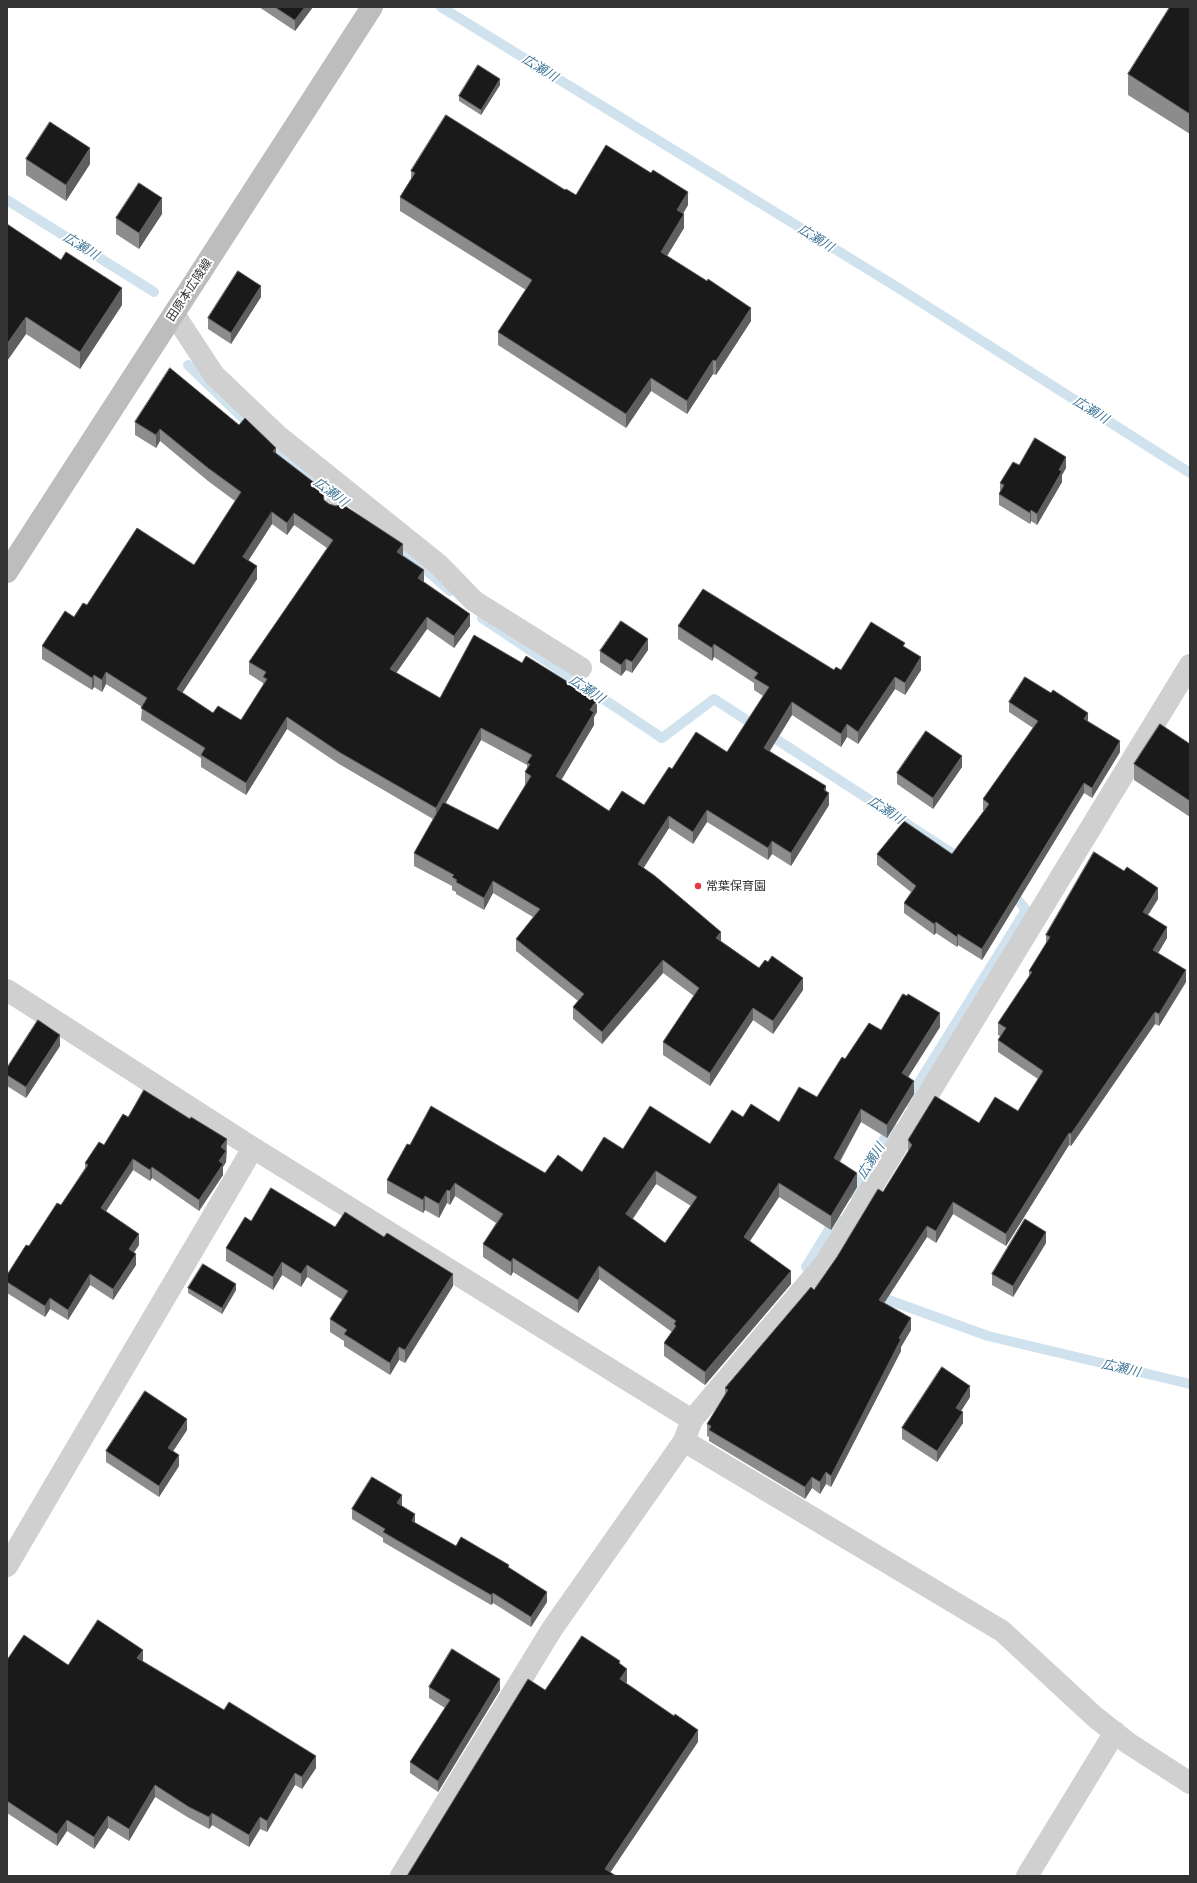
<!DOCTYPE html>
<html>
<head>
<meta charset="utf-8">
<style>
  body { margin:0 }
  #map { position:relative; width:1197px; height:1883px; overflow:hidden; background:#fff; font-family:Barlow,sans-serif }
  canvas { display:block }
  .frame { position:absolute; inset:0; border:8px solid #333; pointer-events:none }
</style>
</head>
<body>
<div id="map">
<canvas width="1197" height="1883"></canvas>
<div class="frame"></div>
</div>
<script>
const c = document.querySelector('canvas').getContext('2d');
c.lineJoin = 'round';
function trace(path, color, width, dash) {
  c.strokeStyle = color;
  c.lineWidth = width;
  c.lineCap = dash ? 'butt' : 'round';
  c.setLineDash(dash || []);
  c.stroke(path);
}
function fillPath(path, color) {
  c.fillStyle = color;
  c.fill(path, 'evenodd');
}
function drawText(font, color, halo, rows, align = 'center') {
  c.font = font + ' Barlow,"Noto Sans JP",sans-serif';
  c.lineWidth = 4;
  c.setLineDash([]);
  c.textBaseline = 'middle';
  c.strokeStyle = halo;
  c.fillStyle = color;
  for (const [text, x, y, turn = 0] of rows) {
    c.save();
    c.translate(x, y);
    c.rotate((+turn || 0) * Math.PI / 180);
    c.textAlign = isNaN(turn) ? turn : align;
    if (halo) c.strokeText(text, 0, 0);
    c.fillText(text, 0, 0);
    c.restore();
  }
}
const stream = new Path2D(`
  M 441,7 L 900,289 L 1190,473
  M 7,200 L 154,292
  M 188,365 L 254,429
  M 267,442 L 333,494
  M 400,547 L 450,591
  M 482,618 L 662,738 L 714,699 L 964,861
  M 907,1102 L 1026,910 L 1011,891
  M 851,1194 L 892,1126
  M 819,1273 L 806,1267 L 836,1218
  M 875,1295 L 988,1336 L 1190,1384`);
const minor = new Path2D(`
  M 174,314 L 214,375 L 277,435 L 438,564 L 474,601 L 581,668
  M 335,506 L 344,490
  M 7,990 L 253,1148 L 692,1420
  M 684,1441 L 1002,1631 L 1095,1717 L 1128,1743 L 1190,1783
  M 7,1566 L 253,1148
  M 401,1876 L 552,1629 L 684,1441 L 692,1420 L 826,1262 L 1190,665
  M 1027,1876 L 1115,1732`);
const secondary = new Path2D(`
  M 7,572 L 372,7`);
const wall = new Path2D(`
  M 259,7 L 313,7 L 295,31 Z
  M 1190,7 L 1190,134 L 1128,95 L 1128,74 Z
  M 500,85 L 481,115 L 459,101 L 459,96 Z
  M 26,159 L 90,164 L 66,201 L 26,175 Z
  M 411,171 L 565,190 L 576,195 L 688,205 L 683,214 L 684,228 L 667,256 L 751,321 L 716,375 L 713,374 L 687,414 L 651,391 L 626,428 L 498,345 L 498,332 L 526,290 L 400,211 L 400,197 L 411,179 Z
  M 162,214 L 139,249 L 116,234 L 116,218 Z
  M 7,224 L 122,305 L 80,369 L 26,334 L 7,361 Z
  M 261,297 L 231,344 L 208,329 L 208,318 Z
  M 135,422 L 239,425 L 276,454 L 316,486 L 324,500 L 329,504 L 403,556 L 424,582 L 470,626 L 454,648 L 427,629 L 396,673 L 440,698 L 597,712 L 594,717 L 594,725 L 561,780 L 609,811 L 644,805 L 672,769 L 727,752 L 763,696 L 754,690 L 754,683 L 714,657 L 712,661 L 678,639 L 678,626 L 834,670 L 841,670 L 905,648 L 921,670 L 905,695 L 895,689 L 858,744 L 847,737 L 841,747 L 792,715 L 770,751 L 826,791 L 829,805 L 791,866 L 772,854 L 768,860 L 707,822 L 693,844 L 669,828 L 643,868 L 721,941 L 759,968 L 803,990 L 773,1034 L 753,1020 L 710,1086 L 663,1055 L 663,1042 L 694,996 L 663,973 L 602,1044 L 573,1019 L 573,1007 L 578,1001 L 516,951 L 516,939 L 533,917 L 493,893 L 484,910 L 456,894 L 456,892 L 452,890 L 452,886 L 414,866 L 414,853 L 433,819 L 339,764 L 287,729 L 246,795 L 201,767 L 201,758 L 141,720 L 142,707 L 106,684 L 102,692 L 94,687 L 92,690 L 42,659 L 42,646 L 87,605 L 194,565 L 235,501 L 208,481 L 160,441 L 156,448 L 135,435 ZM 272,524 L 287,535 L 294,525 L 327,548 L 249,662 L 249,674 L 263,683 L 263,686 L 241,720 L 213,713 L 182,693 L 257,579 L 248,561 ZM 481,740 L 527,765 L 527,768 L 525,772 L 525,785 L 526,785 L 498,830 L 446,803 Z
  M 1019,465 L 1066,468 L 1062,475 L 1062,482 L 1037,525 L 1031,521 L 1030,524 L 999,505 L 999,494 L 1000,492 L 1000,483 Z
  M 648,650 L 632,673 L 626,670 L 621,676 L 600,662 L 600,651 Z
  M 1009,702 L 1088,721 L 1120,752 L 1092,798 L 1084,793 L 982,960 L 958,945 L 957,947 L 936,933 L 934,935 L 904,913 L 904,903 L 911,892 L 877,865 L 877,854 L 952,854 L 984,811 L 983,810 L 983,799 L 1033,728 L 1009,712 Z
  M 1190,744 L 1190,817 L 1134,780 L 1134,764 Z
  M 962,767 L 933,809 L 897,784 L 897,773 Z
  M 1158,899 L 1148,915 L 1167,938 L 1158,953 L 1186,982 L 1159,1026 L 1155,1024 L 1071,1146 L 1069,1145 L 1006,1246 L 953,1214 L 936,1243 L 927,1237 L 884,1303 L 911,1330 L 901,1347 L 901,1351 L 831,1487 L 826,1484 L 820,1494 L 812,1488 L 805,1499 L 709,1441 L 709,1437 L 707,1436 L 707,1424 L 725,1395 L 725,1388 L 814,1290 L 883,1192 L 908,1152 L 908,1140 L 979,1123 L 1018,1111 L 1038,1079 L 998,1052 L 998,1040 L 1000,1036 L 998,1035 L 998,1023 L 1029,977 L 1029,971 L 1046,943 L 1046,935 Z
  M 940,1027 L 908,1077 L 914,1094 L 887,1138 L 861,1122 L 840,1162 L 857,1187 L 831,1230 L 779,1197 L 750,1241 L 791,1284 L 705,1385 L 664,1356 L 664,1343 L 672,1332 L 599,1279 L 578,1313 L 513,1272 L 511,1276 L 483,1257 L 483,1244 L 496,1223 L 455,1196 L 450,1205 L 447,1203 L 439,1218 L 425,1210 L 423,1213 L 387,1193 L 387,1180 L 410,1145 L 545,1173 L 582,1172 L 623,1149 L 710,1144 L 743,1117 L 779,1122 L 817,1097 L 845,1059 L 881,1030 ZM 656,1184 L 691,1206 L 665,1243 L 633,1219 Z
  M 60,1046 L 26,1098 L 7,1086 L 7,1068 Z
  M 128,1117 L 227,1150 L 226,1162 L 223,1167 L 223,1175 L 199,1211 L 152,1178 L 150,1181 L 133,1170 L 106,1211 L 139,1245 L 134,1252 L 136,1265 L 113,1300 L 90,1285 L 68,1320 L 50,1309 L 45,1317 L 7,1293 L 7,1275 L 61,1205 L 85,1168 L 85,1163 L 104,1145 Z
  M 251,1221 L 335,1227 L 453,1286 L 405,1363 L 399,1360 L 390,1375 L 344,1346 L 344,1341 L 330,1332 L 330,1319 L 343,1300 L 307,1277 L 301,1287 L 282,1275 L 273,1290 L 226,1261 L 226,1248 Z
  M 1046,1243 L 1013,1297 L 992,1285 L 992,1274 Z
  M 188,1288 L 236,1290 L 222,1314 L 188,1293 Z
  M 970,1397 L 961,1411 L 963,1423 L 937,1462 L 902,1439 L 902,1428 Z
  M 187,1430 L 173,1451 L 179,1466 L 159,1497 L 106,1462 L 106,1451 Z
  M 401,1506 L 415,1523 L 456,1546 L 509,1568 L 547,1602 L 531,1627 L 493,1603 L 491,1605 L 383,1542 L 383,1538 L 352,1519 L 352,1509 Z
  M 7,1660 L 68,1665 L 143,1661 L 316,1768 L 302,1789 L 295,1785 L 267,1832 L 260,1829 L 249,1847 L 212,1825 L 209,1829 L 189,1818 L 155,1797 L 129,1841 L 108,1828 L 94,1849 L 67,1831 L 57,1846 L 7,1813 Z
  M 429,1687 L 500,1690 L 438,1792 L 410,1773 L 410,1762 L 445,1708 L 429,1698 Z`);
const shadedWall = new Path2D(`
  M 305,7 L 313,7 L 295,31 L 295,20 Z
  M 500,79 L 500,85 L 481,115 L 481,110 Z
  M 90,148 L 90,164 L 66,201 L 66,185 Z
  M 688,192 L 688,205 L 677,223 L 677,210 Z
  M 162,198 L 162,214 L 139,249 L 139,233 Z
  M 684,214 L 684,228 L 661,266 L 661,252 Z
  M 261,286 L 261,297 L 231,344 L 231,333 Z
  M 122,288 L 122,305 L 80,369 L 80,352 Z
  M 751,308 L 751,321 L 716,375 L 716,361 Z
  M 26,317 L 26,334 L 7,361 L 7,344 Z
  M 713,360 L 713,374 L 687,414 L 687,401 Z
  M 651,378 L 651,391 L 626,428 L 626,414 Z
  M 160,429 L 160,441 L 156,448 L 156,435 Z
  M 276,448 L 276,461 L 273,451 Z
  M 1066,457 L 1066,468 L 1062,475 L 1062,482 L 1037,525 L 1037,514 L 1059,470 Z
  M 1031,510 L 1031,521 L 1030,524 L 1030,513 Z
  M 272,512 L 272,524 L 243,569 L 243,557 Z
  M 294,513 L 294,525 L 287,535 L 287,523 Z
  M 403,544 L 403,556 L 397,552 Z
  M 257,566 L 257,579 L 177,701 L 177,689 Z
  M 424,570 L 424,582 L 418,578 Z
  M 470,614 L 470,626 L 454,648 L 454,636 Z
  M 427,617 L 427,629 L 390,682 L 390,669 Z
  M 648,639 L 648,650 L 632,673 L 632,662 Z
  M 714,644 L 714,657 L 712,661 L 712,648 Z
  M 921,657 L 921,670 L 905,695 L 905,683 Z
  M 626,659 L 626,670 L 621,676 L 621,665 Z
  M 106,672 L 106,684 L 102,692 L 102,680 Z
  M 94,675 L 94,687 L 92,690 L 92,678 Z
  M 895,677 L 895,689 L 858,744 L 858,732 Z
  M 597,700 L 597,712 L 594,717 L 594,725 L 556,789 L 556,776 L 590,710 Z
  M 792,702 L 792,715 L 764,760 L 764,748 Z
  M 1088,713 L 1088,723 L 1084,719 Z
  M 287,717 L 287,729 L 246,795 L 246,783 Z
  M 847,724 L 847,737 L 841,747 L 841,734 Z
  M 481,728 L 481,740 L 436,820 L 436,808 Z
  M 1120,741 L 1120,752 L 1092,798 L 1092,788 Z
  M 962,756 L 962,767 L 933,809 L 933,798 Z
  M 1084,783 L 1084,793 L 982,960 L 982,949 Z
  M 826,786 L 826,797 L 829,793 L 829,805 L 791,866 L 791,853 Z
  M 707,810 L 707,822 L 693,844 L 693,832 Z
  M 669,816 L 669,828 L 638,877 L 638,864 Z
  M 772,841 L 772,854 L 768,860 L 768,848 Z
  M 493,881 L 493,893 L 484,910 L 484,898 Z
  M 1158,888 L 1158,899 L 1143,923 L 1143,912 Z
  M 936,922 L 936,933 L 934,935 L 934,924 Z
  M 1167,927 L 1167,938 L 1153,962 L 1153,950 Z
  M 721,932 L 721,944 L 716,938 Z
  M 958,934 L 958,945 L 957,947 L 957,937 Z
  M 663,960 L 663,973 L 602,1044 L 602,1032 Z
  M 1186,970 L 1186,982 L 1159,1026 L 1159,1014 Z
  M 803,978 L 803,990 L 773,1034 L 773,1021 Z
  M 753,1008 L 753,1020 L 710,1086 L 710,1073 Z
  M 1155,1012 L 1155,1024 L 1071,1146 L 1071,1134 Z
  M 940,1013 L 940,1027 L 902,1087 L 902,1073 Z
  M 60,1035 L 60,1046 L 26,1098 L 26,1087 Z
  M 914,1081 L 914,1094 L 887,1138 L 887,1125 Z
  M 861,1109 L 861,1122 L 834,1171 L 834,1158 Z
  M 1069,1133 L 1069,1145 L 1006,1246 L 1006,1234 Z
  M 227,1139 L 226,1162 L 223,1167 L 223,1175 L 199,1211 L 199,1200 L 219,1161 L 221,1147 Z
  M 133,1159 L 133,1170 L 101,1219 L 101,1208 Z
  M 152,1167 L 152,1178 L 150,1181 L 150,1170 Z
  M 656,1171 L 656,1184 L 626,1228 L 626,1214 Z
  M 857,1173 L 857,1187 L 831,1230 L 831,1216 Z
  M 455,1183 L 455,1196 L 450,1205 L 450,1191 Z
  M 779,1183 L 779,1197 L 744,1250 L 744,1237 Z
  M 447,1190 L 447,1203 L 439,1218 L 439,1204 Z
  M 425,1196 L 425,1210 L 423,1213 L 423,1200 Z
  M 953,1202 L 953,1214 L 936,1243 L 936,1231 Z
  M 927,1226 L 927,1237 L 879,1311 L 879,1300 Z
  M 1046,1232 L 1046,1243 L 1013,1297 L 1013,1286 Z
  M 139,1234 L 139,1245 L 129,1260 L 129,1249 Z
  M 136,1254 L 136,1265 L 113,1300 L 113,1289 Z
  M 513,1258 L 513,1272 L 511,1276 L 511,1262 Z
  M 282,1262 L 282,1275 L 273,1290 L 273,1277 Z
  M 307,1265 L 307,1277 L 301,1287 L 301,1274 Z
  M 599,1266 L 599,1279 L 578,1313 L 578,1300 Z
  M 791,1271 L 791,1284 L 705,1385 L 705,1372 Z
  M 90,1274 L 90,1285 L 68,1320 L 68,1310 Z
  M 453,1274 L 453,1286 L 405,1363 L 405,1350 Z
  M 236,1284 L 236,1290 L 222,1314 L 222,1308 Z
  M 50,1298 L 50,1309 L 45,1317 L 45,1306 Z
  M 911,1318 L 911,1330 L 901,1347 L 901,1351 L 831,1487 L 831,1476 L 899,1338 Z
  M 399,1347 L 399,1360 L 390,1375 L 390,1363 Z
  M 970,1386 L 970,1397 L 956,1419 L 956,1408 Z
  M 963,1412 L 963,1423 L 937,1462 L 937,1451 Z
  M 187,1419 L 187,1430 L 168,1459 L 168,1448 Z
  M 179,1455 L 179,1466 L 159,1497 L 159,1486 Z
  M 826,1472 L 826,1484 L 820,1494 L 820,1482 Z
  M 812,1477 L 812,1488 L 805,1499 L 805,1487 Z
  M 402,1495 L 402,1506 L 397,1514 L 397,1503 Z
  M 415,1514 L 415,1524 L 412,1521 Z
  M 547,1592 L 547,1602 L 531,1627 L 531,1617 Z
  M 493,1593 L 493,1603 L 491,1605 L 491,1595 Z
  M 143,1650 L 143,1662 L 137,1658 Z
  M 627,1669 L 627,1682 L 620,1692 L 620,1679 Z
  M 500,1679 L 500,1690 L 438,1792 L 438,1781 Z
  M 698,1730 L 698,1742 L 608,1876 L 605,1869 Z
  M 316,1756 L 316,1768 L 302,1789 L 302,1777 Z
  M 295,1773 L 295,1785 L 267,1832 L 267,1821 Z
  M 155,1785 L 155,1797 L 129,1841 L 129,1829 Z
  M 212,1813 L 212,1825 L 209,1829 L 209,1817 Z
  M 108,1816 L 108,1828 L 94,1849 L 94,1837 Z
  M 260,1817 L 260,1829 L 249,1847 L 249,1835 Z
  M 67,1820 L 67,1831 L 57,1846 L 57,1834 Z`);
const building = new Path2D(`
  M 275,7 L 305,7 L 295,20 Z
  M 1170,7 L 1190,7 L 1190,114 L 1128,74 Z
  M 478,65 L 500,79 L 481,110 L 459,96 Z
  M 446,115 L 565,190 L 566,189 L 576,195 L 606,145 L 651,173 L 653,170 L 688,192 L 677,210 L 684,214 L 661,252 L 707,281 L 708,279 L 751,308 L 716,361 L 713,360 L 687,401 L 651,378 L 626,414 L 498,332 L 532,280 L 400,197 L 415,173 L 411,171 Z
  M 50,122 L 90,148 L 66,185 L 26,159 Z
  M 139,183 L 162,198 L 139,233 L 116,218 Z
  M 7,224 L 61,260 L 66,252 L 122,288 L 80,352 L 26,317 L 7,344 Z
  M 238,271 L 261,286 L 231,333 L 208,318 Z
  M 170,368 L 239,425 L 245,418 L 276,448 L 273,451 L 316,484 L 315,485 L 323,491 L 324,500 L 329,504 L 336,506 L 342,504 L 403,544 L 397,552 L 424,570 L 418,578 L 470,614 L 454,636 L 427,617 L 390,669 L 440,698 L 474,635 L 522,663 L 526,656 L 597,700 L 590,710 L 594,712 L 556,776 L 609,811 L 622,791 L 644,805 L 669,767 L 672,769 L 696,732 L 727,752 L 769,687 L 754,678 L 758,673 L 714,644 L 712,648 L 678,626 L 703,589 L 834,670 L 836,667 L 841,670 L 871,622 L 905,643 L 903,646 L 921,657 L 905,683 L 895,677 L 858,732 L 847,724 L 841,734 L 792,702 L 764,748 L 826,786 L 824,790 L 829,793 L 791,853 L 772,841 L 768,848 L 707,810 L 693,832 L 669,816 L 638,864 L 655,876 L 721,932 L 716,938 L 759,968 L 765,960 L 768,962 L 772,956 L 803,978 L 773,1021 L 753,1008 L 710,1073 L 663,1042 L 699,988 L 663,960 L 602,1032 L 573,1007 L 584,994 L 516,939 L 540,909 L 493,881 L 484,898 L 456,882 L 457,880 L 452,877 L 454,875 L 414,853 L 443,802 L 498,830 L 531,776 L 525,772 L 530,764 L 527,763 L 532,755 L 481,728 L 436,808 L 339,752 L 287,717 L 246,783 L 201,755 L 205,748 L 141,708 L 147,698 L 106,672 L 102,680 L 94,675 L 92,678 L 42,646 L 65,611 L 74,617 L 83,603 L 87,605 L 137,528 L 194,565 L 241,492 L 208,468 L 160,429 L 156,435 L 135,422 ZM 272,512 L 287,523 L 294,513 L 333,540 L 249,662 L 266,672 L 263,677 L 267,679 L 241,720 L 218,706 L 213,713 L 177,689 L 257,566 L 243,557 Z
  M 1035,438 L 1066,457 L 1059,470 L 1062,471 L 1037,514 L 1031,510 L 1030,513 L 999,494 L 1004,485 L 1000,483 L 1013,462 L 1019,465 Z
  M 621,621 L 648,639 L 632,662 L 626,659 L 621,665 L 600,651 Z
  M 1025,677 L 1051,693 L 1053,690 L 1088,713 L 1084,719 L 1120,741 L 1092,788 L 1084,783 L 982,949 L 958,934 L 957,937 L 936,922 L 934,924 L 904,903 L 916,886 L 877,854 L 904,821 L 952,854 L 989,804 L 983,799 L 1038,721 L 1009,702 Z
  M 1160,724 L 1190,744 L 1190,801 L 1134,764 Z
  M 926,731 L 962,756 L 933,798 L 897,773 Z
  M 1094,852 L 1124,871 L 1127,867 L 1158,888 L 1143,912 L 1167,927 L 1153,950 L 1186,970 L 1159,1014 L 1155,1012 L 1071,1134 L 1069,1133 L 1006,1234 L 953,1202 L 936,1231 L 927,1226 L 879,1300 L 911,1318 L 899,1338 L 901,1339 L 831,1476 L 826,1472 L 820,1482 L 812,1477 L 805,1487 L 709,1430 L 711,1426 L 707,1424 L 728,1390 L 725,1388 L 811,1287 L 814,1290 L 837,1257 L 878,1189 L 883,1192 L 912,1145 L 908,1140 L 935,1096 L 979,1123 L 995,1097 L 1018,1111 L 1043,1071 L 998,1040 L 1006,1028 L 998,1023 L 1032,972 L 1029,971 L 1050,937 L 1046,935 Z
  M 903,994 L 907,996 L 908,994 L 940,1013 L 902,1073 L 914,1081 L 887,1125 L 861,1109 L 834,1158 L 857,1173 L 831,1216 L 779,1183 L 744,1237 L 791,1271 L 705,1372 L 664,1343 L 676,1326 L 674,1324 L 676,1321 L 599,1266 L 578,1300 L 513,1258 L 511,1262 L 483,1244 L 503,1214 L 455,1183 L 450,1191 L 447,1190 L 439,1204 L 425,1196 L 423,1200 L 387,1180 L 407,1144 L 410,1145 L 431,1106 L 545,1173 L 558,1155 L 582,1172 L 604,1137 L 623,1149 L 650,1106 L 710,1144 L 732,1110 L 743,1117 L 751,1104 L 779,1122 L 799,1087 L 817,1097 L 842,1057 L 845,1059 L 869,1023 L 881,1030 ZM 656,1171 L 697,1197 L 665,1243 L 626,1214 Z
  M 38,1020 L 60,1035 L 26,1087 L 7,1075 L 7,1068 Z
  M 144,1090 L 190,1119 L 191,1117 L 227,1139 L 221,1147 L 226,1151 L 219,1161 L 223,1164 L 199,1200 L 152,1167 L 150,1170 L 133,1159 L 101,1208 L 139,1234 L 129,1249 L 136,1254 L 113,1289 L 90,1274 L 68,1310 L 50,1298 L 45,1306 L 7,1282 L 7,1275 L 26,1245 L 29,1246 L 57,1203 L 61,1205 L 88,1165 L 85,1163 L 99,1142 L 104,1145 L 123,1114 L 128,1117 Z
  M 271,1188 L 335,1227 L 345,1212 L 384,1237 L 387,1233 L 453,1274 L 405,1350 L 399,1347 L 390,1363 L 344,1334 L 347,1330 L 330,1319 L 348,1291 L 307,1265 L 301,1274 L 282,1262 L 273,1277 L 226,1248 L 245,1217 L 251,1221 Z
  M 1025,1219 L 1046,1232 L 1013,1286 L 992,1274 Z
  M 203,1264 L 236,1284 L 222,1308 L 188,1288 Z
  M 942,1367 L 970,1386 L 956,1408 L 963,1412 L 937,1451 L 902,1428 Z
  M 145,1391 L 187,1419 L 168,1448 L 179,1455 L 159,1486 L 106,1451 Z
  M 372,1477 L 402,1495 L 397,1503 L 415,1514 L 412,1521 L 456,1546 L 461,1537 L 509,1565 L 508,1567 L 547,1592 L 531,1617 L 493,1593 L 491,1595 L 383,1532 L 385,1529 L 352,1509 Z
  M 98,1620 L 143,1650 L 137,1658 L 224,1710 L 229,1702 L 316,1756 L 302,1777 L 295,1773 L 267,1821 L 260,1817 L 249,1835 L 212,1813 L 209,1817 L 189,1807 L 155,1785 L 129,1829 L 108,1816 L 94,1837 L 67,1820 L 57,1834 L 7,1801 L 7,1660 L 24,1635 L 68,1665 Z
  M 582,1636 L 620,1661 L 619,1663 L 627,1669 L 620,1679 L 674,1716 L 675,1714 L 698,1730 L 605,1869 L 616,1876 L 407,1876 L 528,1679 L 545,1690 Z
  M 452,1649 L 500,1679 L 438,1781 L 410,1762 L 450,1700 L 429,1687 Z`);
const markers = [
  [698,886,4,"#e63946"]
];
const streetNames = [
  ["田原本広陵線",189,290,-57]
];
const poiNames = [
  ["常葉保育園",706,886]
];
const waterNames = [
  ["広瀬川",540,68,32],
  ["広瀬川",816,238,32],
  ["広瀬川",81,246,32],
  ["広瀬川",1091,410,32],
  ["広瀬川",331,492,37],
  ["広瀬川",587,689,34],
  ["広瀬川",886,810,33],
  ["広瀬川",871,1161,-58],
  ["広瀬川",1121,1368,13]
];
trace(stream, '#cfe2ee', 10);
trace(minor, '#d0d0d0', 22);
trace(secondary, '#bdbdbd', 22);
fillPath(wall, '#8c8c8c');
fillPath(shadedWall, '#5f5f5f');
fillPath(building, '#1a1a1a');
trace(building, '#5f5f5f', 1);
for (const [x, y, r, color] of markers) {
  const dot = new Path2D();
  dot.arc(x, y, r, 0, 2 * Math.PI);
  c.fillStyle = color;
  c.fill(dot);
  trace(dot, '#fff', 1.5);
}
drawText('12px', '#333', '#fff', streetNames);
drawText('12px', '#333', '#fff', poiNames, 'left');
drawText('italic 13px', '#3f7597', '#fff', waterNames);
</script>
</body>
</html>
